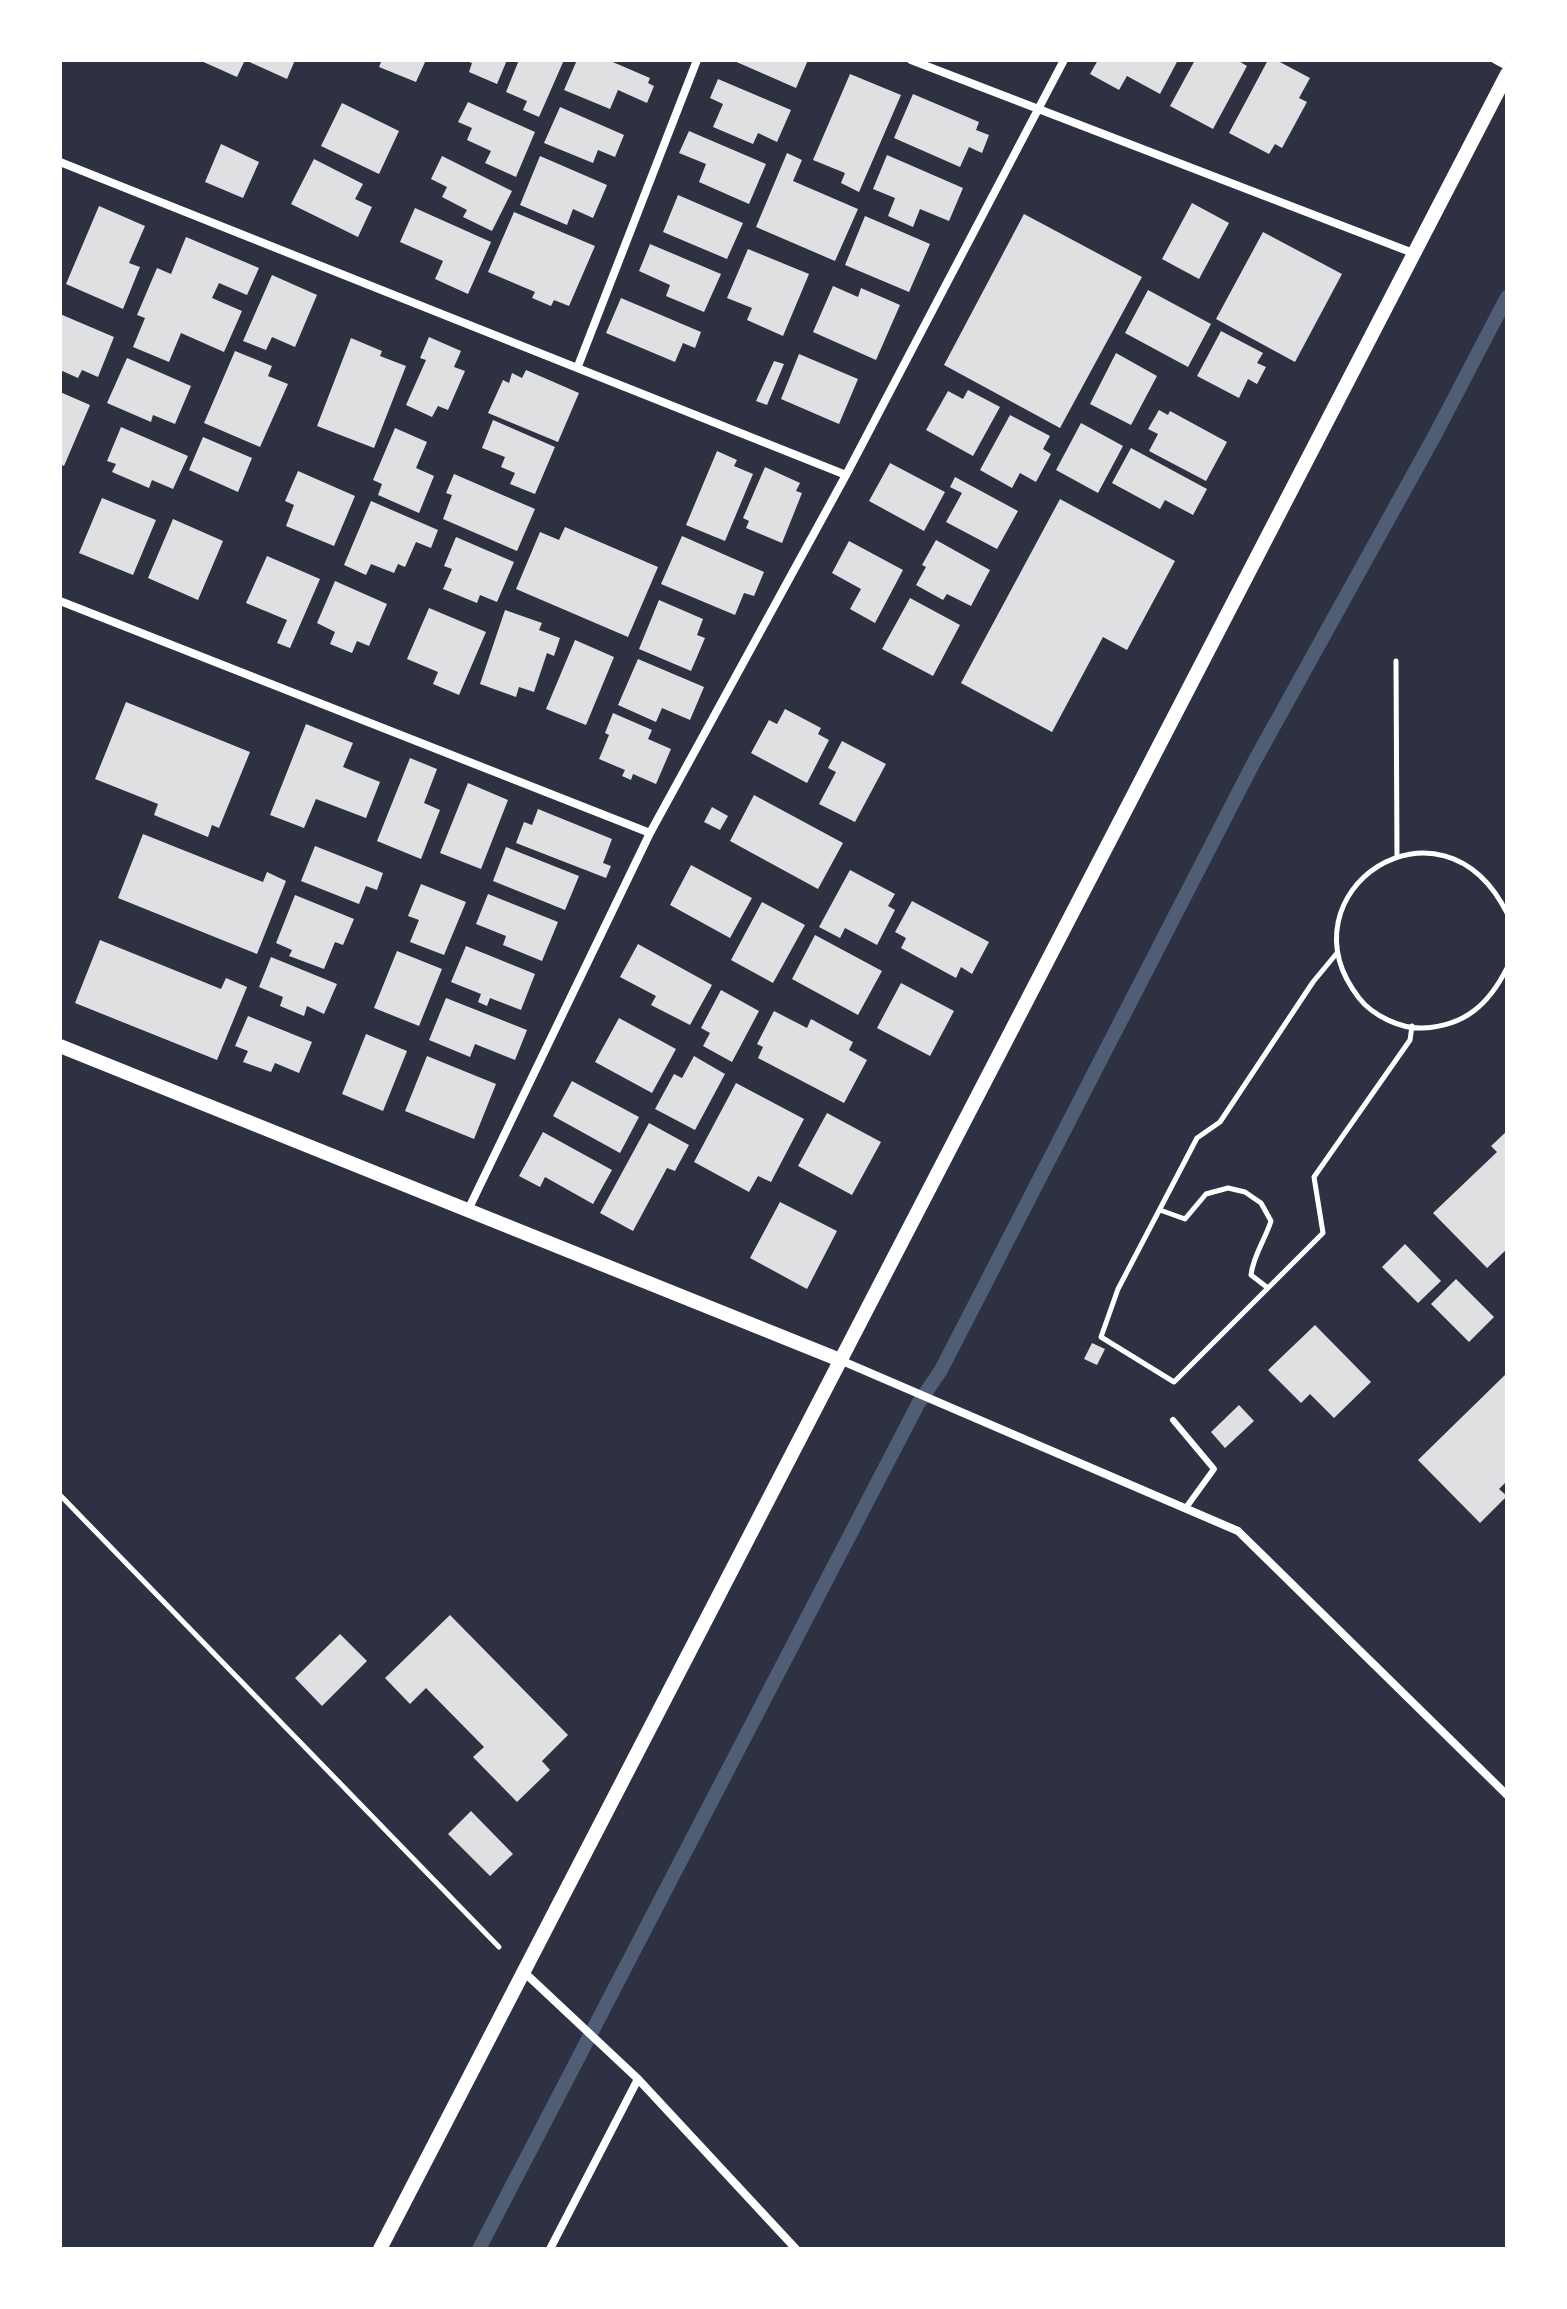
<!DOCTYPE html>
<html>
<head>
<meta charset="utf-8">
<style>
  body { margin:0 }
  #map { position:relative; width:1567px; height:2309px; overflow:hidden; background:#2d3142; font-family:Overpass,sans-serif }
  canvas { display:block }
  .frame { position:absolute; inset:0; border:62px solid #fff; pointer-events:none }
</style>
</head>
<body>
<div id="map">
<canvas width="1567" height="2309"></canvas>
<div class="frame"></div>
</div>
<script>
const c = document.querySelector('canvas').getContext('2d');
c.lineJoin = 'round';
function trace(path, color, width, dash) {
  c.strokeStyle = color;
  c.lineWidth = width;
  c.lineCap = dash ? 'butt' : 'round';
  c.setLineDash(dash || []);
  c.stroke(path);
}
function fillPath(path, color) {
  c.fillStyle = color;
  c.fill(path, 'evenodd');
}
const stream = new Path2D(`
  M 479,2249 L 918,1404 L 941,1370 L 1254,762 L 1435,435 L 1507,297`);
const building = new Path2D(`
  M 199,60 L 245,60 L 237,77 Z
  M 245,60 L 295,60 L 287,79 Z
  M 382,60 L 426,60 L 416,82 L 379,67 Z
  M 464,60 L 507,60 L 497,84 L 469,72 L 472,63 Z
  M 519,60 L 564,60 L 539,117 L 523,110 L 527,101 L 506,92 Z
  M 577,60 L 608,60 L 650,78 L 648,83 L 654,86 L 647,103 L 618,90 L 610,109 L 564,90 Z
  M 732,60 L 808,60 L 796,88 Z
  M 1098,60 L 1178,60 L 1160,94 L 1127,76 L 1119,90 L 1090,74 Z
  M 1195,60 L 1237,60 L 1247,66 L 1213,129 L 1170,106 Z
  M 1268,60 L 1276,60 L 1310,78 L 1299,98 L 1307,102 L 1282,148 L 1275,144 L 1269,154 L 1229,133 Z
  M 850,74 L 901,95 L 859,192 L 841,183 L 845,173 L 813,160 Z
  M 718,79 L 791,110 L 777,142 L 758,133 L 753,144 L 713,127 L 723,104 L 710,98 Z
  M 913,94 L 979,122 L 976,130 L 989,135 L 982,153 L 969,147 L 960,167 L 894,138 Z
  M 468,102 L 535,132 L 516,177 L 485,163 L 491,151 L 467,140 L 472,128 L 458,122 Z
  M 342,103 L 399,131 L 379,174 L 321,146 Z
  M 560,107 L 624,135 L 615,157 L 598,150 L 593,163 L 544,143 Z
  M 689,131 L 766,164 L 749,204 L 699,182 L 706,164 L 679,153 Z
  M 221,144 L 259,162 L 243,198 L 205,182 Z
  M 787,153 L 802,160 L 793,181 L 858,209 L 835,261 L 756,227 Z
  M 887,155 L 963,188 L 949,221 L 920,209 L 913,227 L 888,216 L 895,198 L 873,189 Z
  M 442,156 L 512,191 L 492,231 L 463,217 L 467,210 L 442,197 L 447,187 L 431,179 Z
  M 540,156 L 607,185 L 593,218 L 573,209 L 567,225 L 520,205 Z
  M 314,159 L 363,184 L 355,199 L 372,207 L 358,237 L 291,204 Z
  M 678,195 L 743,223 L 727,259 L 663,232 Z
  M 1192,203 L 1229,223 L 1199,279 L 1162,259 Z
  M 99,206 L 145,226 L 129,263 L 140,267 L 123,309 L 66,284 Z
  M 415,208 L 491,242 L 468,294 L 435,279 L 443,261 L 400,242 Z
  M 514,212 L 595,246 L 569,306 L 554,300 L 551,306 L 532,298 L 535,292 L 488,272 Z
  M 1024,214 L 1142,277 L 1060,428 L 944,365 Z
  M 865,216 L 930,244 L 909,292 L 845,265 Z
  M 1263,232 L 1342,274 L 1295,362 L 1216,319 Z
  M 186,237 L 259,268 L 247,295 L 219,283 L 212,298 L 242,311 L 224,352 L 181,333 L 169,362 L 133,347 L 145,318 L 137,315 L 157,268 L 171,274 Z
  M 650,244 L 721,274 L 704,312 L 666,296 L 670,285 L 639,271 Z
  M 748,249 L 809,274 L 783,336 L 747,320 L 752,308 L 727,298 Z
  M 272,275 L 317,295 L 295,347 L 272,337 L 266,350 L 243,341 Z
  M 833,286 L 858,297 L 861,288 L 900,305 L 876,360 L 813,332 Z
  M 1148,290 L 1211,324 L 1188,367 L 1125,333 Z
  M 621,298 L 701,332 L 695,348 L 683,343 L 675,362 L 606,333 Z
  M 60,314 L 114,337 L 98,377 L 82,370 L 78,378 L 60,370 Z
  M 1221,331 L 1263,353 L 1257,363 L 1266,367 L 1257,384 L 1248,379 L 1239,398 L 1197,376 Z
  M 429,337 L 461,351 L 454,367 L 465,371 L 448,410 L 438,406 L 432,417 L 406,405 L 426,360 L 420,358 Z
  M 351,338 L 382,351 L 380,356 L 406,366 L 374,448 L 317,426 Z
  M 235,351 L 272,366 L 268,376 L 288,384 L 260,447 L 204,423 Z
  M 1116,353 L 1157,376 L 1131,425 L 1090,404 Z
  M 799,354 L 858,379 L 839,424 L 781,399 Z
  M 127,358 L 191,386 L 175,424 L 153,415 L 151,422 L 107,403 Z
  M 774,361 L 784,364 L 767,405 L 756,401 Z
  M 526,370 L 579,393 L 558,442 L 488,413 L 503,380 L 509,383 L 512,373 L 522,378 Z
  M 968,390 L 1000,407 L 973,456 L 926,430 L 948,391 L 963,399 Z
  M 60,392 L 90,405 L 64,466 L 60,464 Z
  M 1159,410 L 1168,415 L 1170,411 L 1227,442 L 1206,481 L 1149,451 L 1158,434 L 1148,429 Z
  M 1010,415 L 1050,436 L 1043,449 L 1051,454 L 1036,482 L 1020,473 L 1012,488 L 980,470 Z
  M 493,420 L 555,447 L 535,494 L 510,484 L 515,473 L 501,467 L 505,457 L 482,448 Z
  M 1081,423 L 1123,446 L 1098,493 L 1056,470 Z
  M 121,427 L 188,456 L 173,489 L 152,480 L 149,488 L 112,472 L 116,464 L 107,461 Z
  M 395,428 L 427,442 L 416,468 L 434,476 L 419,513 L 378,495 L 382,484 L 373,480 Z
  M 203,437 L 252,458 L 238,492 L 189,470 Z
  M 1131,448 L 1207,489 L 1193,515 L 1165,500 L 1160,509 L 1112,483 Z
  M 717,451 L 737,460 L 734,466 L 753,474 L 725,541 L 686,525 Z
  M 890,463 L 945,492 L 924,531 L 869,501 Z
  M 765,467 L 800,483 L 796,491 L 802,493 L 782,543 L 746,528 L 749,521 L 743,518 Z
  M 298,471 L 355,496 L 334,546 L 286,526 L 294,505 L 285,501 Z
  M 454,474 L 535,509 L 517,551 L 443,519 L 452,495 L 446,493 Z
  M 955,477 L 1018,511 L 997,549 L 946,522 L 962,493 L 950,487 Z
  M 102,498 L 156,520 L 133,575 L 79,553 Z
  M 1060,499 L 1175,561 L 1127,650 L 1103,637 L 1052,732 L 961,683 Z
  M 371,501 L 438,530 L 431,548 L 416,542 L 405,567 L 398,564 L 394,573 L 371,564 L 366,575 L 344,565 Z
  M 173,519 L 223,541 L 198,600 L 148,578 Z
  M 565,527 L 658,567 L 628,637 L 516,589 L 540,532 L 559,540 Z
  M 682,536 L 764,572 L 754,596 L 744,593 L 735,615 L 661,584 Z
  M 456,537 L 514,562 L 497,602 L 480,595 L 477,603 L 443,589 L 452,569 L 444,566 Z
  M 936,540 L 990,570 L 971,606 L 947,594 L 943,600 L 916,585 L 926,567 L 922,565 Z
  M 849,541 L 903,570 L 875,623 L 850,609 L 861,589 L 832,573 Z
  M 267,556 L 320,579 L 290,648 L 277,643 L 287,620 L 246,603 Z
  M 335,581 L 387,604 L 369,646 L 357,641 L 352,653 L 330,644 L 335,632 L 317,623 Z
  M 910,598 L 960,625 L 933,676 L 882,649 Z
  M 659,600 L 703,619 L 697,635 L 705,638 L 691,671 L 639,649 Z
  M 429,608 L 486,632 L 459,695 L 433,684 L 438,672 L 407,659 Z
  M 505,610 L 542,623 L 539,630 L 560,638 L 554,656 L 547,653 L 534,692 L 519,687 L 516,697 L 480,684 Z
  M 575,640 L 614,657 L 586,725 L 546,709 Z
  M 638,659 L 704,687 L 690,720 L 662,708 L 656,722 L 618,705 Z
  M 126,702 L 250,752 L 219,828 L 212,825 L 208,837 L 154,815 L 158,804 L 95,779 Z
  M 785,709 L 821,728 L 818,734 L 829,740 L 807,783 L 751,753 L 769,720 L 777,724 Z
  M 613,713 L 652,730 L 648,739 L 671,749 L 656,784 L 633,774 L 631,780 L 622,776 L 625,770 L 599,759 L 609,735 L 605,733 Z
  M 306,724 L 353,743 L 343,767 L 380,782 L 366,818 L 316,799 L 304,828 L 270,815 Z
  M 842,741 L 886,764 L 855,822 L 819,804 L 836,772 L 828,768 Z
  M 410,758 L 437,769 L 424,803 L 440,810 L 421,859 L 377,841 Z
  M 468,783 L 508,800 L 481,869 L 440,853 Z
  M 754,795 L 843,843 L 818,889 L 730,841 Z
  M 712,807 L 728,816 L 720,830 L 704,822 Z
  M 538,809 L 612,839 L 603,863 L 611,866 L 606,878 L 516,843 L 524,822 L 532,825 Z
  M 143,834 L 263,882 L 267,872 L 286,881 L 257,954 L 118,898 Z
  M 315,846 L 383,873 L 377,890 L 366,886 L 359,904 L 301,881 Z
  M 506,847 L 579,876 L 565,910 L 493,881 Z
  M 691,865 L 752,898 L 730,938 L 670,905 Z
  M 850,870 L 895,894 L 888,906 L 895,910 L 877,945 L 845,928 L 840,938 L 819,927 Z
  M 421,884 L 466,902 L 444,955 L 410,942 L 419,920 L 408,916 Z
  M 488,894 L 558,922 L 542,961 L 503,945 L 506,936 L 476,924 Z
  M 295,895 L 354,919 L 343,945 L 335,942 L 324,969 L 289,956 L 292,950 L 276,943 Z
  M 912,901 L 989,942 L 972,974 L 961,967 L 956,978 L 901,948 L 906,938 L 895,932 Z
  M 762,902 L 805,925 L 773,983 L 731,960 Z
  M 815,935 L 882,971 L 858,1015 L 792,979 Z
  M 100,940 L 221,989 L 226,978 L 247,987 L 217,1060 L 75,1003 Z
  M 638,944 L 712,985 L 690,1025 L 651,1005 L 656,996 L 620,977 Z
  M 466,946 L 535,974 L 521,1010 L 490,998 L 487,1006 L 478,1002 L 481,994 L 451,982 Z
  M 397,951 L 442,969 L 419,1026 L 374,1008 Z
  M 271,957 L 337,984 L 324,1014 L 307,1006 L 304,1016 L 280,1006 L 283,997 L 259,987 Z
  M 901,983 L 954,1011 L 930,1056 L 877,1028 Z
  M 721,990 L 759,1011 L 732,1062 L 703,1046 L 710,1033 L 701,1028 Z
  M 446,998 L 527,1030 L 515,1060 L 475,1044 L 470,1057 L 429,1040 Z
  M 774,1011 L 807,1028 L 811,1019 L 853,1042 L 849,1050 L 867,1060 L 844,1103 L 758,1058 L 763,1047 L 757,1044 Z
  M 248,1016 L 312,1042 L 299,1073 L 275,1063 L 271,1072 L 243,1062 L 248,1051 L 235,1046 Z
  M 619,1018 L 676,1049 L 652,1093 L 595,1062 Z
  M 366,1034 L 407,1051 L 383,1111 L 342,1094 Z
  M 427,1056 L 496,1084 L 474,1139 L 405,1111 Z
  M 694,1056 L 725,1074 L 695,1130 L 655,1109 L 674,1074 L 682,1078 Z
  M 572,1081 L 639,1117 L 620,1153 L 553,1116 Z
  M 736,1083 L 804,1119 L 771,1182 L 758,1176 L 749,1192 L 694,1162 Z
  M 827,1113 L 881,1142 L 852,1195 L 798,1166 Z
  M 649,1123 L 689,1145 L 675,1171 L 667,1168 L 633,1231 L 600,1213 Z
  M 1507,1131 L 1507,1249 L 1487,1268 L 1433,1213 L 1497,1152 L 1491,1146 Z
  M 543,1132 L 612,1170 L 593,1204 L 545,1177 L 540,1187 L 519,1176 Z
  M 780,1202 L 837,1231 L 807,1289 L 750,1258 Z
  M 1405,1244 L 1441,1281 L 1418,1303 L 1382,1267 Z
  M 1456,1279 L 1494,1317 L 1469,1342 L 1431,1304 Z
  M 1315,1325 L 1371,1382 L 1334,1418 L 1310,1394 L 1301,1403 L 1268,1370 Z
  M 1092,1343 L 1105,1349 L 1097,1365 L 1084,1359 Z
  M 1507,1373 L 1507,1481 L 1499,1489 L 1507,1496 L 1480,1523 L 1418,1460 Z
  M 1239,1405 L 1254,1421 L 1225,1448 L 1211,1432 Z
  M 450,1615 L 568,1735 L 542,1761 L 550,1770 L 517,1802 L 473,1757 L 484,1747 L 426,1688 L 410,1704 L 385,1678 Z
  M 340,1634 L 367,1661 L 322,1706 L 295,1678 Z
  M 471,1811 L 513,1854 L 490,1876 L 448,1834 Z`);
const path = new Path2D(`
  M 1396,661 L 1397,857
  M 1507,913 C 1441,781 1277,893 1359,998 C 1373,1016 1401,1029 1423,1028 C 1465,1026 1489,1004 1507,968
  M 1337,953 L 1313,982 L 1220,1122 L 1197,1138 L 1118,1289 L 1101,1337 L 1174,1382 L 1323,1233 L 1314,1177 L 1410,1040 L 1412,1026
  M 1160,1210 L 1185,1219 L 1206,1194 L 1228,1188 L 1245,1192 L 1261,1203 L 1271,1221 C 1265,1240 1253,1256 1251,1275 L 1268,1288
  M 60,1495 L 499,1947`);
const service = new Path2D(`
  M 1494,60 L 1507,67
  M 1173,1420 L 1214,1469 L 1185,1509`);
const minor = new Path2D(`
  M 911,60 L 1413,253
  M 60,162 L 846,475
  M 578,366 L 697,60
  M 60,601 L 650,833
  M 468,1210 L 650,833 L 846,475 L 1064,60
  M 840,1360 L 1238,1531 L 1507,1795
  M 525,1973 L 638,2079 L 796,2249
  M 550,2249 L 638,2079`);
const tertiary = new Path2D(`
  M 60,1046 L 840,1360
  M 380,2249 L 1507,74`);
trace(stream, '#4f5d75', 14);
fillPath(building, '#e0e0e3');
trace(path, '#fff', 5);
trace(service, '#fff', 6);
trace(minor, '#fff', 8);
trace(tertiary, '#fff', 14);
</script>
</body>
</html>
